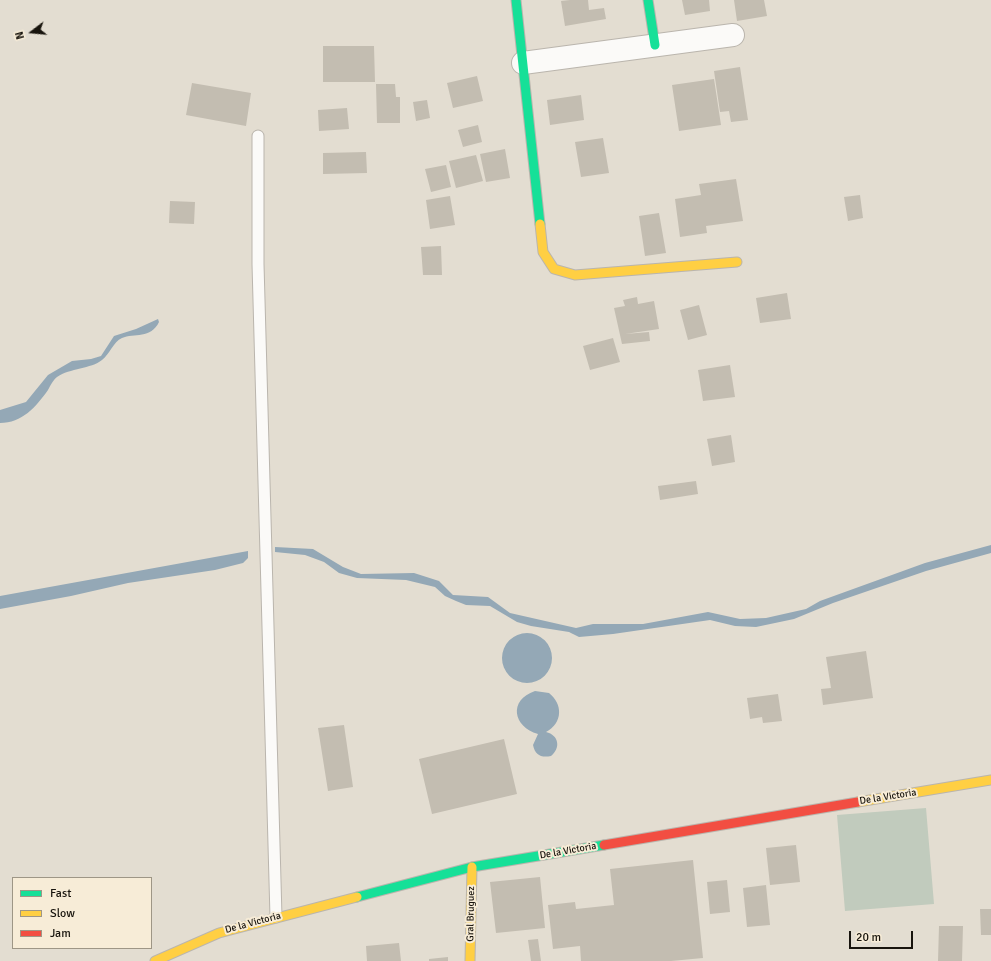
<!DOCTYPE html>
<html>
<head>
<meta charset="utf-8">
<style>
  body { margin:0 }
  #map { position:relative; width:991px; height:961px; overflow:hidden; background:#e3ddd1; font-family:Signika,sans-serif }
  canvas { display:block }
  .legend { position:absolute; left:12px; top:877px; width:140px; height:72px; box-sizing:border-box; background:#f7ecd7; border:1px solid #9e9686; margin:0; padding:5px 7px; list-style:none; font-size:12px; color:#18140d }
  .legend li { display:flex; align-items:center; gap:8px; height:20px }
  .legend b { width:20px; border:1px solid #9e9686 }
  .north { position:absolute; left:12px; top:12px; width:40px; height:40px; -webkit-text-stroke:3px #f7ecd7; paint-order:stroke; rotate:254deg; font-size:11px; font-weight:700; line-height:16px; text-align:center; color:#18140d }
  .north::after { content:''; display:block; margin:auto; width:14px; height:18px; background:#18140d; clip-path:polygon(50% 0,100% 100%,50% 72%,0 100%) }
  .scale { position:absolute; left:849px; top:931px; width:64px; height:18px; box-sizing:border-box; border:2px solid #18140d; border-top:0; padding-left:5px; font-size:12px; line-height:14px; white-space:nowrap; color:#18140d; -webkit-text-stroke:3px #f7ecd7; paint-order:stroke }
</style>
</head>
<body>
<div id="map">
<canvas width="991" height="961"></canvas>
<ul class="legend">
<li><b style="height:5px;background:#16e098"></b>Fast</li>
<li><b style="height:5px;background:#ffcf43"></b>Slow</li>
<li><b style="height:5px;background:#f24e42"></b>Jam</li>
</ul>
<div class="north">N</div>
<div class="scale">20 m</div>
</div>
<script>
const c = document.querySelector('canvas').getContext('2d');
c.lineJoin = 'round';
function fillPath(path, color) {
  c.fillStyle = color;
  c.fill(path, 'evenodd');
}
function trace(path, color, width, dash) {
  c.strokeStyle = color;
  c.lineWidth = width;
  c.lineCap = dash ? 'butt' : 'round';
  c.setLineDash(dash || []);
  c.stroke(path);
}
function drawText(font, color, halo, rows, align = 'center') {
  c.font = font + ' Signika,sans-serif';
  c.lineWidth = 4;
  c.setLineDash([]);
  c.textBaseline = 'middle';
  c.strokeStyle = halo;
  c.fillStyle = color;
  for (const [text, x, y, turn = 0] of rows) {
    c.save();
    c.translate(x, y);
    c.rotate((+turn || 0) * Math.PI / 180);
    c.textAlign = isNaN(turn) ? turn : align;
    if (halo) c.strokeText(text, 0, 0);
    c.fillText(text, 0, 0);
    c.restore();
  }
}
const green = new Path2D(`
  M 926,808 L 934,904 L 845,911 L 837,815 Z`);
const water = new Path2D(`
  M 158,319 L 159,322 C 151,339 134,333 122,338 C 113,342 110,354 102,360 C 91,369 70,368 57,377 C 53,380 50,386 48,390 C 36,407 22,423 0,423 L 0,410 L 26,402 L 48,375 L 72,361 L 91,359 L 101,356 L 114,336 L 136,329 Z
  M 991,545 L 991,553 L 926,571 L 833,603 L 794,619 L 756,627 L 735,626 L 710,620 L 613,634 L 579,637 L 569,632 L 531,626 L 517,622 L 490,606 L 466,605 L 456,601 L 445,596 L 435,587 L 406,580 L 357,578 L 339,573 L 324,562 L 305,555 L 275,552 L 275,547 L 313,549 L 343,567 L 361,574 L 414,573 L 439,581 L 453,595 L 488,597 L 510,613 L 576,628 L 593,624 L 643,624 L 708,612 L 740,619 L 766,618 L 806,609 L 820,601 L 925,563 Z
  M 248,551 L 248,558 L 243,563 L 215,570 L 128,583 L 71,596 L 0,609 L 0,596 Z
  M502 658a25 25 0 1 1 50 0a25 25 0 1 1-50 0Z
  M 535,691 L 549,693 C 563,704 563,723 546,732 C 559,735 561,748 551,756 C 541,758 535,755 533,745 L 538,734 C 513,727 508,700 535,691 Z`);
const building = new Path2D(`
  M 570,0 L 588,0 L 589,10 L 604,8 L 606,19 L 565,26 L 561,1 Z
  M 682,0 L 709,0 L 710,11 L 685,15 Z
  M 734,0 L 764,0 L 767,16 L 737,21 Z
  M 323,46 L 374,46 L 375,82 L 323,82 Z
  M 740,67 L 748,120 L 731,122 L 729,111 L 720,112 L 714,71 Z
  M 477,76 L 483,101 L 453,108 L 447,83 Z
  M 714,79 L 721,125 L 679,131 L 672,85 Z
  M 192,83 L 251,93 L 246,126 L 186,115 Z
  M 376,84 L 395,84 L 396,97 L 400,97 L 400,123 L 377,123 Z
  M 581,95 L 584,120 L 550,125 L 547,100 Z
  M 427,100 L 430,118 L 416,121 L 413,102 Z
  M 347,108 L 349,129 L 319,131 L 318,110 Z
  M 478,125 L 482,142 L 463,147 L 458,130 Z
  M 603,138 L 609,173 L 581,177 L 575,142 Z
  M 505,149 L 510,178 L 486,182 L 480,154 Z
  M 366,152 L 367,173 L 323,174 L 323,153 Z
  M 476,155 L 483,181 L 456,188 L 449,161 Z
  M 446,165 L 451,187 L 431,192 L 425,169 Z
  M 736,179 L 743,221 L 706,226 L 707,233 L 680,237 L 675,199 L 701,195 L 699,184 Z
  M 860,195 L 863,218 L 848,221 L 844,197 Z
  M 450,196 L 455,225 L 430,229 L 426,200 Z
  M 170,201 L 195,202 L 194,224 L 169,223 Z
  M 659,213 L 666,253 L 645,256 L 639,216 Z
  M 441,246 L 442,275 L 423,275 L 421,247 Z
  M 787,293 L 791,319 L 760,323 L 756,298 Z
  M 637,297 L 638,304 L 654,301 L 659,329 L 625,334 L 649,332 L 650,341 L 622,344 L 614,308 L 625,306 L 623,300 Z
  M 699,305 L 707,335 L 688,340 L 680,310 Z
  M 613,338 L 620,362 L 590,370 L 583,346 Z
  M 730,365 L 735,397 L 703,401 L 698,370 Z
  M 731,435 L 735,462 L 712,466 L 707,439 Z
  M 696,481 L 698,494 L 660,500 L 658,486 Z
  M 866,651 L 873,698 L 823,705 L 821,689 L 831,688 L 826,657 Z
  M 778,694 L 782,721 L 763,723 L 762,717 L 750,719 L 747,698 Z
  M 344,725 L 353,787 L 328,791 L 318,728 Z
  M 504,739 L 517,794 L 432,814 L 419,759 Z
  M 796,845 L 800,882 L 770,885 L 766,848 Z
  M 693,860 L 703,958 L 671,961 L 581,961 L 580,946 L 553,949 L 548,905 L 575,902 L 576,909 L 614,905 L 610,869 Z
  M 540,877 L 545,928 L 496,933 L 490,882 Z
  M 727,880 L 730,912 L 710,914 L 707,882 Z
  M 766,885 L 770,925 L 747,927 L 743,888 Z
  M 980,909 L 991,909 L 991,935 L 981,935 Z
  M 939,926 L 963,926 L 962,961 L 938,961 Z
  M 538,939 L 541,961 L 531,961 L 528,940 Z
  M 399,943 L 401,961 L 367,961 L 366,946 Z
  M 448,957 L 448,961 L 429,961 L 429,959 Z`);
const lane = new Path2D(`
  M 258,136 L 258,264 L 276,917`);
const street = new Path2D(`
  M 523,63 L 733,35`);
const fast = new Path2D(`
  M 516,0 L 540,224
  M 648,0 L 655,45
  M 357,897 L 472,867 L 604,845`);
const slow = new Path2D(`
  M 540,224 L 543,252 L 554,269 L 575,275 L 737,262
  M 858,802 L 991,780
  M 155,961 L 219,933 L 357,897
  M 470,961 L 472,867`);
const jam = new Path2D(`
  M 604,845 L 858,802`);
const streetNames = [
  ["De la Victoria",888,797,-9],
  ["De la Victoria",568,851,-10],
  ["Gral Bruguez",471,914,-89],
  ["De la Victoria",253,923,-15]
];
fillPath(green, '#c1cbbd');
fillPath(water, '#94a8b6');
fillPath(building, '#c3bdb1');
trace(lane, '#bab5ad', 13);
trace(street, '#bab5ad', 24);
trace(fast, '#bab5ad', 11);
trace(slow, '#bab5ad', 11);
trace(jam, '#bab5ad', 11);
trace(lane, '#fbfaf8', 11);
trace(street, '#fbfaf8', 22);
trace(fast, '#16e098', 9);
trace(slow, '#ffcf43', 9);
trace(jam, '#f24e42', 9);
drawText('10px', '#18140d', '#f7ecd7', streetNames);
</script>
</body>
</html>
